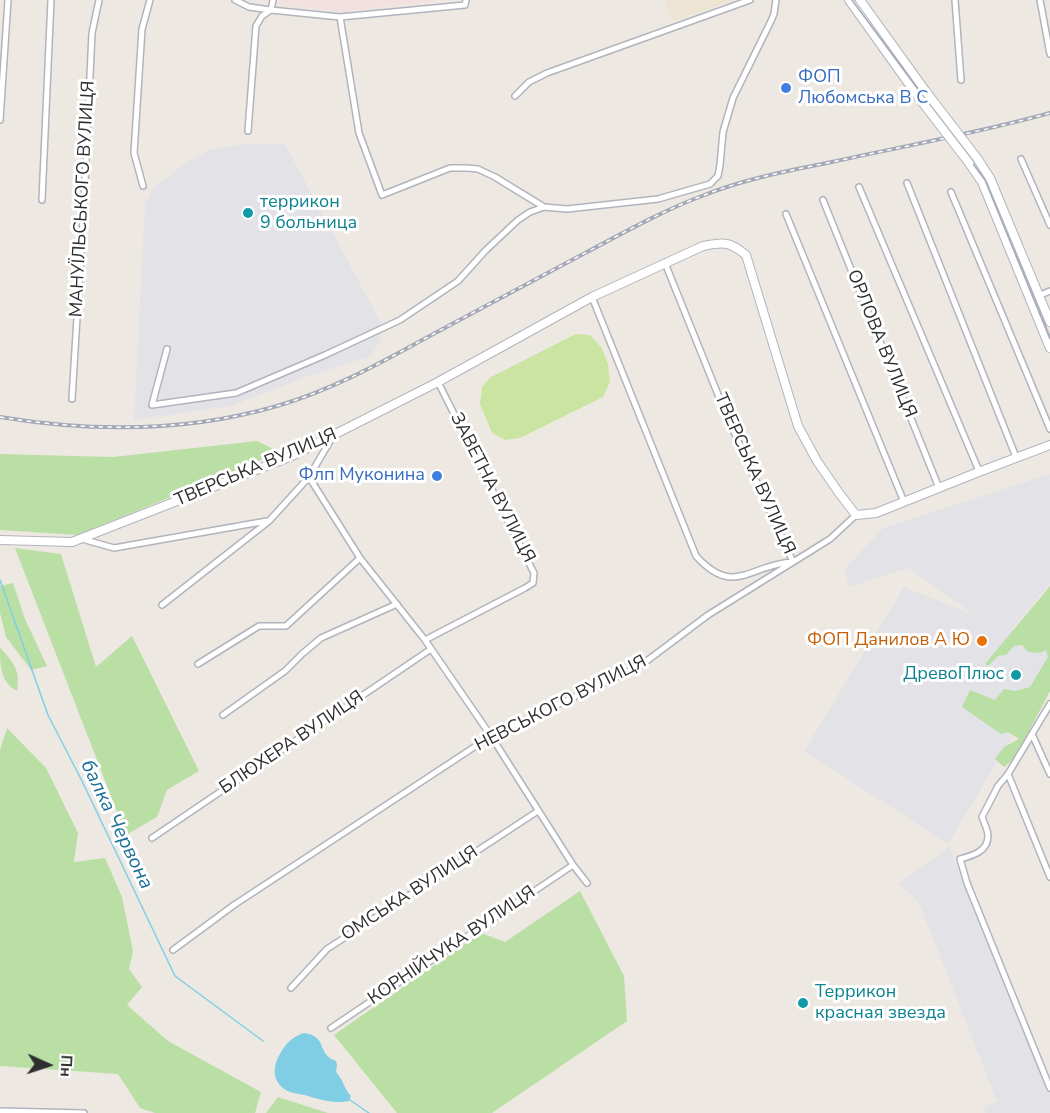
<!DOCTYPE html>
<html>
<head>
<meta charset="utf-8">
<style>
  body { margin:0 }
  #map { position:relative; width:1050px; height:1113px; overflow:hidden; background:#eee8e2; font-family:"Nunito Sans",sans-serif }
  canvas { display:block }
  .north { position:absolute; left:18px; top:1035px; width:60px; height:60px; -webkit-text-stroke:4px #fff; paint-order:stroke; rotate:93deg; font-size:16px; font-weight:700; line-height:24px; text-align:center; color:#2e2e2e }
  .north::after { content:''; display:block; margin:auto; width:21px; height:27px; background:#2e2e2e; clip-path:polygon(50% 0,100% 100%,50% 72%,0 100%) }
</style>
</head>
<body>
<div id="map">
<canvas width="1050" height="1113"></canvas>
<div class="north">Пн</div>
</div>
<script>
const c = document.querySelector('canvas').getContext('2d');
c.lineJoin = 'round';
function fillPath(path, color) {
  c.fillStyle = color;
  c.fill(path, 'evenodd');
}
function trace(path, color, width, dash) {
  c.strokeStyle = color;
  c.lineWidth = width;
  c.lineCap = dash ? 'butt' : 'round';
  c.setLineDash(dash || []);
  c.stroke(path);
}
function drawText(font, color, halo, rows, align = 'center') {
  c.font = font + ' "Nunito Sans",sans-serif';
  c.lineWidth = 6;
  c.setLineDash([]);
  c.textBaseline = 'middle';
  c.strokeStyle = halo;
  c.fillStyle = color;
  for (const [text, x, y, turn = 0] of rows) {
    c.save();
    c.translate(x, y);
    c.rotate((+turn || 0) * Math.PI / 180);
    c.textAlign = isNaN(turn) ? turn : align;
    if (halo) c.strokeText(text, 0, 0);
    c.fillText(text, 0, 0);
    c.restore();
  }
}
const industrial = new Path2D(`
  M 244,144 L 285,144 L 381,323 L 380,341 L 371,356 L 303,378 L 231,406 L 134,420 L 145,205 L 154,187 L 186,163 L 211,149 Z
  M 1050,474 L 1050,583 L 1012,630 L 1050,645 L 1050,673 L 948,844 L 804,751 L 904,587 L 975,615 L 908,568 L 849,587 L 844,570 L 883,528 Z
  M 949,847 L 1050,1095 L 1050,1113 L 985,1113 L 983,1107 L 997,1101 L 919,903 L 899,883 Z`);
const education = new Path2D(`
  M 665,0 L 735,0 L 672,21 Z`);
const medical = new Path2D(`
  M 281,0 L 438,0 L 344,12 L 281,5 Z`);
const green = new Path2D(`
  M 257,441 L 280,452 L 78,535 L 0,530 L 0,454 L 113,457 Z
  M 15,548 L 61,554 L 96,667 L 132,636 L 199,771 L 167,790 L 157,817 L 126,835 Z
  M 13,583 L 25,619 L 47,666 L 31,670 L 6,637 L 0,613 L 0,586 Z
  M 1050,586 L 1050,691 L 1015,758 L 1004,767 L 995,759 L 1004,747 L 1019,739 L 1008,732 L 1001,734 L 962,707 L 970,690 L 995,700 L 1004,689 L 1015,691 L 1030,687 L 1048,657 L 1046,650 L 1040,653 L 1028,652 L 1022,645 L 1014,646 L 1006,655 L 998,656 L 988,666 L 985,664 Z
  M 0,647 C 13,663 21,669 17,691 C 0,682 0,664 0,647 Z
  M 7,728 L 46,768 L 78,833 L 74,862 L 105,858 L 122,897 L 133,951 L 129,969 L 142,987 L 127,1005 L 168,1041 L 261,1092 L 255,1113 L 155,1113 L 140,1108 L 118,1074 L 0,1066 L 0,750 Z
  M 580,891 L 624,976 L 627,1021 L 492,1113 L 397,1113 L 334,1035 L 481,933 L 505,942 Z
  M 278,1097 L 328,1113 L 266,1113 Z`);
const pitch = new Path2D(`
  M 576,334 L 590,335 L 601,347 L 608,364 L 610,382 L 603,397 L 520,438 L 505,440 L 492,433 L 480,404 L 482,387 L 491,377 Z`);
const water = new Path2D(`
  M 304,1033 C 328,1036 316,1054 336,1061 L 337,1065 L 336,1072 C 343,1079 344,1089 351,1096 L 349,1101 C 335,1104 322,1100 308,1096 C 302,1094 296,1094 290,1092 C 273,1085 271,1069 280,1054 C 286,1043 292,1037 304,1033 Z`);
const stream = new Path2D(`
  M 0,580 L 48,715 L 82,781 L 175,976 L 263,1041
  M 350,1100 L 369,1113`);
const minor = new Path2D(`
  M 235,0 L 249,7 L 271,10 L 340,17 L 465,5 L 466,0
  M 955,0 L 961,80
  M 1040,0 L 1050,54
  M 340,17 L 359,133 L 382,195 L 450,168 L 467,168 L 478,169 L 495,177 L 544,207
  M 515,96 L 529,82 L 547,73 L 750,0
  M 0,120 L 8,0
  M 248,131 L 256,26 L 262,16 L 271,10 L 273,0
  M 1021,159 L 1050,225
  M 907,183 L 1016,457
  M 143,186 L 134,153 L 142,29 L 150,0
  M 859,187 L 979,471
  M 951,192 L 1050,429
  M 42,200 L 51,0
  M 823,200 L 939,488
  M 786,214 L 904,502
  M 1038,296 L 1050,291
  M 592,297 L 696,556 C 734,598 750,564 793,562 L 725,412 L 665,263
  M 167,349 L 152,405 L 236,393 L 325,355 L 400,320 L 458,281 L 486,250 L 518,220 L 530,212 L 544,207 L 567,209 L 658,199 L 710,184 L 718,176 L 720,165 L 723,132 L 733,98 L 771,21 L 774,14 L 776,0
  M 72,399 L 84,203 L 92,33 L 99,0
  M 333,436 L 309,477 L 360,558 L 425,640 L 491,736 L 573,865 L 587,883
  M 82,539 L 114,548 L 267,521
  M 162,605 L 269,521 L 309,477
  M 425,640 L 525,588 L 533,583 L 534,573 L 438,382
  M 198,664 L 259,626 L 286,626 L 360,558
  M 1050,704 L 1008,774 L 998,786 L 982,817 C 984,823 988,830 988,836 C 988,852 971,856 960,859 L 967,883 L 1050,1088
  M 223,715 L 285,671 L 302,654 L 321,638 L 397,604
  M 1032,734 L 1050,774
  M 1008,774 L 1050,877
  M 152,838 L 431,649
  M 173,950 L 234,905 L 491,736 L 640,666 L 708,615 L 830,539 L 856,515
  M 291,988 L 327,949 L 538,811
  M 331,1028 L 573,865
  M 0,1111 L 84,1113`);
const secondary = new Path2D(`
  M 849,0 L 919,98
  M 860,0 L 927,93
  M 977,158 L 990,178 L 1050,322
  M 969,163 L 982,182 L 1050,348
  M 0,540 L 72,542 L 292,456 L 438,382 L 592,297 L 703,246 C 723,242 729,241 746,255 L 798,426 L 817,461 L 839,493 L 856,515 L 876,513 L 976,473 L 1050,445`);
const tram = new Path2D(`
  M 852,0 L 985,180 L 1050,339`);
const rail = new Path2D(`
  M 0,417 C 91,432 188,432 277,406 C 329,391 377,365 424,339 C 478,310 532,281 587,252 C 625,232 662,211 702,196 C 744,179 788,171 832,162 C 905,146 978,133 1050,113`);
const secondaryBridge = new Path2D(`
  M 927,93 L 977,158
  M 919,98 L 969,163`);
const markers = [
  [786,88,6,"#3f7fe0"],
  [248,213,6,"#0f9aa8"],
  [437,476,6,"#3f7fe0"],
  [982,641,6,"#e8710a"],
  [1016,675,6,"#0f9aa8"],
  [803,1003,6,"#0f9aa8"]
];
const shopNames = [
  ["ФОП",798,78],
  ["Любомська В С",798,99],
  ["Флп Муконина",425,476,"right"]
];
const streetNames = [
  ["МАНУЇЛЬСЬКОГО ВУЛИЦЯ",83,199,-87],
  ["ОРЛОВА ВУЛИЦЯ",881,344,68],
  ["ТВЕРСЬКА ВУЛИЦЯ",256,468,-23],
  ["ТВЕРСЬКА ВУЛИЦЯ",754,474,66],
  ["ЗАВЕТНА ВУЛИЦЯ",492,488,63],
  ["НЕВСЬКОГО ВУЛИЦЯ",561,704,-27],
  ["БЛЮХЕРА ВУЛИЦЯ",292,743,-34],
  ["ОМСЬКА ВУЛИЦЯ",410,894,-33],
  ["КОРНІЙЧУКА ВУЛИЦЯ",452,946,-34]
];
const cultureNames = [
  ["террикон",260,203],
  ["9 больница",260,224],
  ["ДревоПлюс",1004,675,"right"],
  ["Террикон",815,993],
  ["красная звезда",815,1014]
];
const foodNames = [
  ["ФОП Данилов А Ю",970,641]
];
const waterNames = [
  ["балка Червона",116,825,64]
];
fillPath(industrial, '#e3e2e7');
fillPath(education, '#ede4d4');
fillPath(medical, '#f3e1e2');
fillPath(green, '#badfa4');
fillPath(pitch, '#cae5a1');
fillPath(water, '#7fcee6');
trace(stream, '#7fcee6', 1.5);
trace(minor, '#b2b4bd', 8);
trace(secondary, '#b2b4bd', 10);
trace(minor, '#fff', 5);
trace(secondary, '#fff', 8);
trace(tram, '#a5a8b6', 1.5);
trace(rail, '#a5a8b6', 4);
trace(rail, '#fff', 1.5, [4.5]);
trace(secondaryBridge, '#b2b4bd', 10, []);
trace(secondaryBridge, '#fff', 8);
for (const [x, y, r, color] of markers) {
  const dot = new Path2D();
  dot.arc(x, y, r, 0, 2 * Math.PI);
  c.fillStyle = color;
  c.fill(dot);
  trace(dot, '#fff', 2);
}
drawText('18px', '#366cbe', '#fff', shopNames, 'left');
drawText('18px', '#2e2e2e', '#fff', streetNames);
drawText('18px', '#0d838f', '#fff', cultureNames, 'left');
drawText('18px', '#c56008', '#fff', foodNames, 'right');
drawText('italic 20px', '#1a6f96', '#fff', waterNames);
</script>
</body>
</html>
